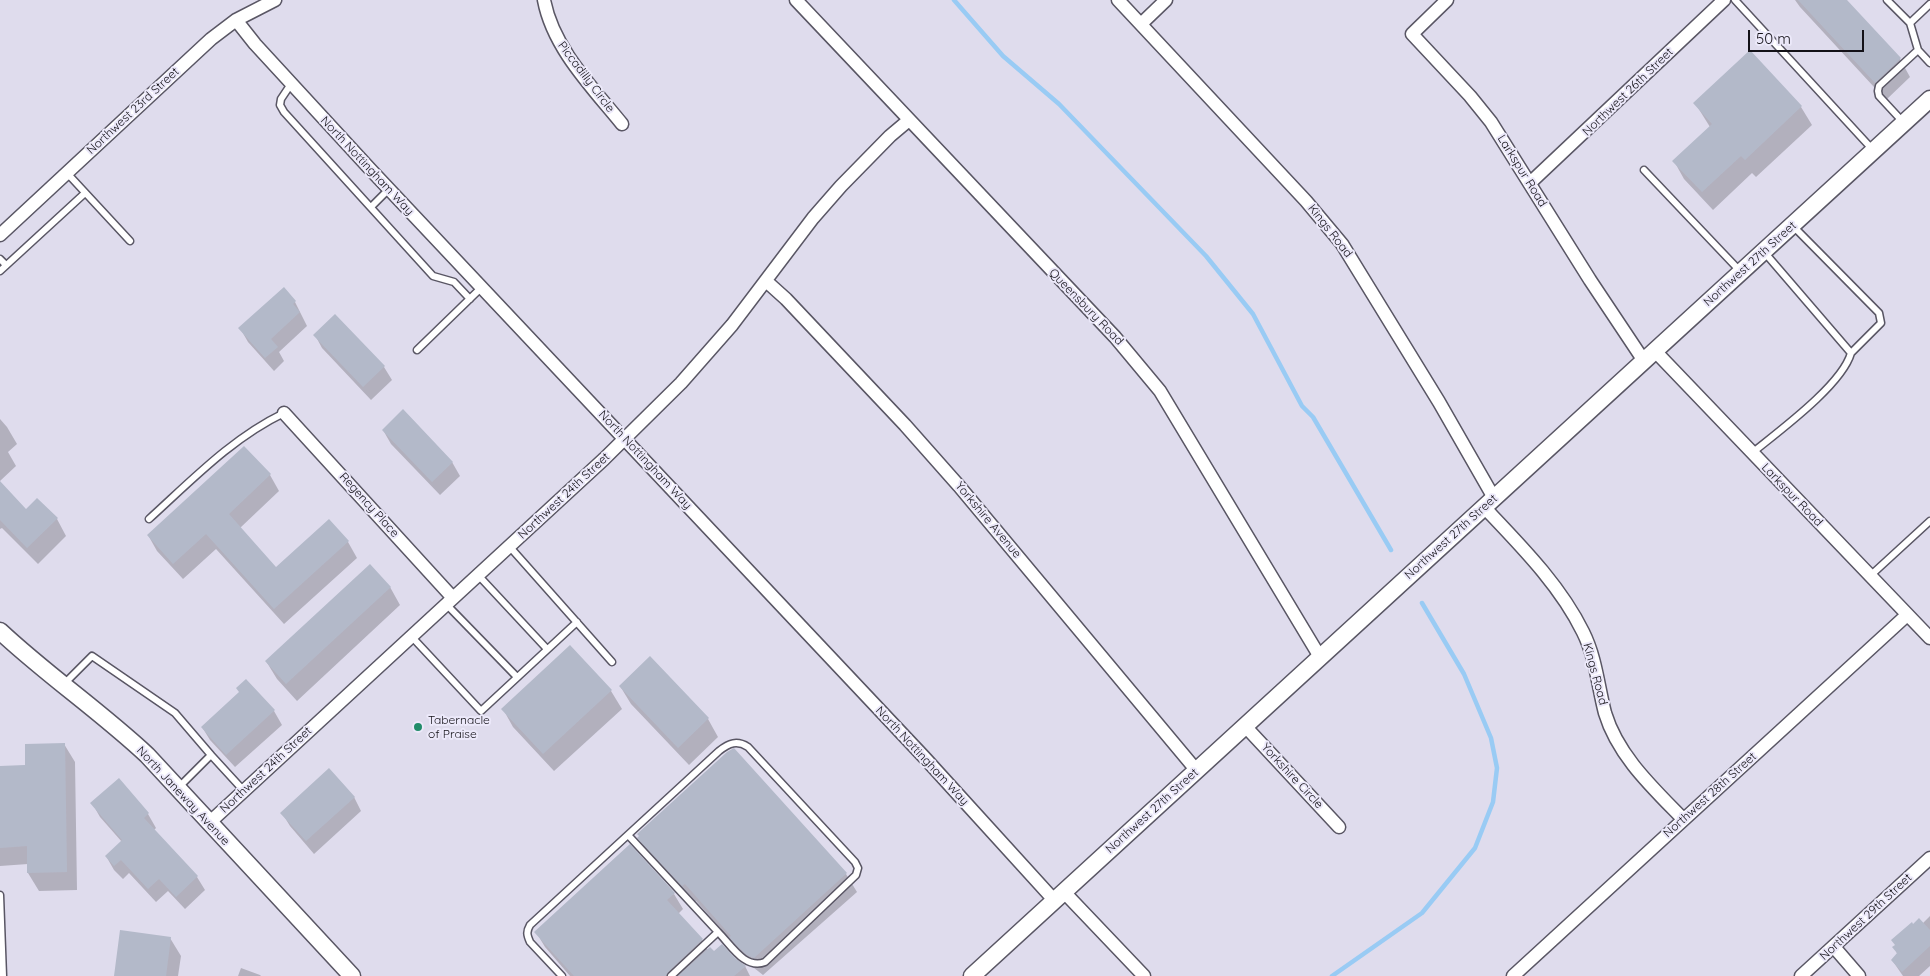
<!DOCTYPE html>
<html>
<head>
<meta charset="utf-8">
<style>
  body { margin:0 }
  #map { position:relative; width:1930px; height:976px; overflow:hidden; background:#dfdced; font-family:Quicksand,sans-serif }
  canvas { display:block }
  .scale { position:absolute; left:1748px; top:30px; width:116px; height:22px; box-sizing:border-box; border:2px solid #131117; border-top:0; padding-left:6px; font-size:15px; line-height:18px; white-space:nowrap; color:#131117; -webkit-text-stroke:4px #ece9fa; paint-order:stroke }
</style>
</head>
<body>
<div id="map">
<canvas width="1930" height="976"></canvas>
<div class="scale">50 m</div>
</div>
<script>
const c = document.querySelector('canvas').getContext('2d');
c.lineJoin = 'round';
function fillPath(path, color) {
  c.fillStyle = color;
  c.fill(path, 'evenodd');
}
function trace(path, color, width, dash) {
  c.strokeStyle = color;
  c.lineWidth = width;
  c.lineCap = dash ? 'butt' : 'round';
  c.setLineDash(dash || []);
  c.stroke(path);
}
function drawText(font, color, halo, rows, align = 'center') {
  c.font = font + ' Quicksand,sans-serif';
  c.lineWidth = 4;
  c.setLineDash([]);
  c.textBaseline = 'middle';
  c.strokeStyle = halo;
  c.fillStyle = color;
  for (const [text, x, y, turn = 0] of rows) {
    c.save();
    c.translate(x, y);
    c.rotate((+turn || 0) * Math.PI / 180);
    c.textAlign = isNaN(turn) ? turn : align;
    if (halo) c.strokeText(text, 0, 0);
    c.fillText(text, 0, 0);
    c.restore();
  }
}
const shadow = new Path2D(`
  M 1795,0 L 1845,0 L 1900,59 L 1910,77 L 1886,100 L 1800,7 Z
  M 1749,52 L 1801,107 L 1812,125 L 1756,177 L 1752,173 L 1713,210 L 1684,179 L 1674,161 L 1710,127 L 1695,103 Z
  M 283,289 L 295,302 L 307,326 L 279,352 L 284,361 L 274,371 L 248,342 L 240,328 Z
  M 335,315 L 384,367 L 392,380 L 371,400 L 322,348 L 315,335 Z
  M 0,419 L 7,427 L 17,444 L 8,452 L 16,466 L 0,481 Z
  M 383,430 L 452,462 L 460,476 L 440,495 L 391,444 Z
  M 244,447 L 270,475 L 279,491 L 240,528 L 276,568 L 329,521 L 348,542 L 357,558 L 284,624 L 216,549 L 183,579 L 157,551 L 148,535 Z
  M 0,483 L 26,511 L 57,519 L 66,536 L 38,564 L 2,528 L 0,529 Z
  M 390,587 L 400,605 L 297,701 L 277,679 L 266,661 Z
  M 570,646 L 611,691 L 622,709 L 554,771 L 513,727 L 503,709 Z
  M 246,680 L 274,711 L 282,725 L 235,767 L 210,740 L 202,727 L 240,693 Z
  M 620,686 L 708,719 L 718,737 L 689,765 L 631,704 Z
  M 64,744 L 75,762 L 77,890 L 39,891 L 28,873 L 28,864 L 0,866 L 0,768 L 27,766 Z
  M 734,750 L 846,874 L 857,892 L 763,975 L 749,964 L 735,945 L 696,901 L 693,903 L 649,856 L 639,838 Z
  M 119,780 L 148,814 L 156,828 L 154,830 L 197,877 L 205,890 L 185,909 L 168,891 L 156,902 L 129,873 L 123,879 L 114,870 L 106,856 L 122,842 L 100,817 L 92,803 Z
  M 354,797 L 361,811 L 314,854 L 290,826 L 282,813 Z
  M 674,894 L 683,909 L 678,914 L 702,940 L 708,950 L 735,959 L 745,966 L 750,976 L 570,976 L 545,947 L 536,932 Z
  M 1930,916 L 1930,966 L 1919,976 L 1903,976 L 1892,960 L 1898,955 L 1894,948 L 1913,925 L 1923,923 Z
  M 170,938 L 181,956 L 178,976 L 115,976 Z
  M 241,968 L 260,975 L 261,976 L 238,976 Z`);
const stream = new Path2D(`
  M 954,0 L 1003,56 L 1059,104 L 1206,256 L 1253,314 L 1302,406 L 1313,417 L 1391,550
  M 1332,976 L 1422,913 L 1475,848 L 1493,802 L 1497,768 L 1491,738 L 1464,674 L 1422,603`);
const building = new Path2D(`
  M 1798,0 L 1847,0 L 1901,58 L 1875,83 Z
  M 1750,50 L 1802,106 L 1745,160 L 1741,156 L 1702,192 L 1672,161 L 1712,124 L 1693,103 Z
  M 284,287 L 296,301 L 293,304 L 300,312 L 271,339 L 278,347 L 265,358 L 238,328 Z
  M 335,314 L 385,366 L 363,387 L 313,335 Z
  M 403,409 L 453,462 L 432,482 L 382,430 Z
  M 244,446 L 271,474 L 229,514 L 276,567 L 329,519 L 349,541 L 274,609 L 206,534 L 173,564 L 147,535 Z
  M 0,481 L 26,509 L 37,498 L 58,518 L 27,548 L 0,520 Z
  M 370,564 L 391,587 L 286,684 L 265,661 Z
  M 570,645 L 612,690 L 543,754 L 501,709 Z
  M 650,656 L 709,718 L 678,748 L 619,686 Z
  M 246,679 L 275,710 L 226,755 L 201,727 L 239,692 L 236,688 Z
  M 65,743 L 67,872 L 27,873 L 27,846 L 0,848 L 0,766 L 25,765 L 25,744 Z
  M 734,748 L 847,873 L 754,958 L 747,955 L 737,946 L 729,937 L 731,936 L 685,884 L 682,886 L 637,838 L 639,836 L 637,834 L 727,752 Z
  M 329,768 L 355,797 L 306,841 L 280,813 Z
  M 119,778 L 149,813 L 144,818 L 198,876 L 176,897 L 159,879 L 148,889 L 121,860 L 114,866 L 105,856 L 122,840 L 90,803 Z
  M 630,844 L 675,893 L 667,900 L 703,939 L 668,972 L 666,976 L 574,976 L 534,932 Z
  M 1919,918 L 1930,930 L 1930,946 L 1902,972 L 1891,960 L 1897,953 L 1892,947 L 1895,945 L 1891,940 L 1912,922 L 1913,924 Z
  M 120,930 L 171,937 L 166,976 L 114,976 Z
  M 722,944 L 735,958 L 746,966 L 734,976 L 678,976 L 710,947 L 714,951 Z`);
const service = new Path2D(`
  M 1735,0 L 1873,150
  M 1887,0 L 1910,23 L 1918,50 L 1930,63
  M 1910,23 L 1930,4
  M 291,84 L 281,99 L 280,105 L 284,112 L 433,276 L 454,282 L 470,299
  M 1903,122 L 1879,96 L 1878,91 L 1879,86 L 1918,50
  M 1644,170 L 1740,271
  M 67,173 L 130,241
  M 371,207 L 389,189
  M 1765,253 L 1851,353 L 1881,323 L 1879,313 L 1793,226
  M 0,259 L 6,265
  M 0,271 L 85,193
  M 417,350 L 482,287
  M 1752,453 C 1779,431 1842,385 1851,353
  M 149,519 C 192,480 232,438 284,413
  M 509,546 L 612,662
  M 478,575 L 547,649
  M 1870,576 L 1930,521
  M 446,604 L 517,677
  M 411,636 L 481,711 L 577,622
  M 64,684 L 92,656 L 175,713 L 211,755
  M 178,788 L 211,755 L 244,791
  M 628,835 L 718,932
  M 0,895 L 3,976
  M 562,976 L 530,942 C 527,935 526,932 530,925 L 719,751 C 729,743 737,740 748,747 L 855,862 L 858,868 L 856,875 L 765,962 C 745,970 731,945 718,932 L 671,976`);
const minor = new Path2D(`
  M 544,0 C 553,48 592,87 622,124
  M 796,0 L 1115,337 L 1160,391 L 1320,657
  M 1118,0 L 1306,201 L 1342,244 L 1439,402 L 1494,498
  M 1447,0 L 1412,34 L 1470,96 L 1491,122 L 1590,280 L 1644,361
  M 236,20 L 255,44 L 370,169 L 924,757 L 1054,900
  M 1141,24 L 1166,0
  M 1530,183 L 1724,0
  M 0,235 L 211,39 L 236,20 L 275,0
  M 766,281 L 786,299 L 905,425 L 959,486 L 1197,771
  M 1655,351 L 1930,638
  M 284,413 L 453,598
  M 1484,507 C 1520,545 1560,585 1583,632 C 1596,658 1598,686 1605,713 C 1618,756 1653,788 1683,819
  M 1245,726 L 1339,827
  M 209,823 L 604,459 L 681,383 L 732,325 L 813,218 L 841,186 L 890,136 L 909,120
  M 1064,892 L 1144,976
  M 1834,947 L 1859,976
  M 1513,976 L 1907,615
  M 1801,976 L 1930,858`);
const secondary = new Path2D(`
  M 0,631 C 47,675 100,711 147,755 L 352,976
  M 972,976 L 1930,99`);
const markers = [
  [418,727,5,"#218c69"]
];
const streetNames = [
  ["Piccadilly Circle",586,77,53],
  ["Northwest 26th Street",1628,92,-44],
  ["Northwest 23rd Street",133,111,-43],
  ["North Nottingham Way",367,166,47],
  ["Larkspur Road",1522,171,58],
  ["Kings Road",1330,231,52],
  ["Northwest 27th Street",1750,264,-42],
  ["Queensbury Road",1086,307,46],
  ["North Nottingham Way",645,460,47],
  ["Larkspur Road",1792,495,46],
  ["Northwest 24th Street",564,496,-43],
  ["Regency Place",369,505,48],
  ["Yorkshire Avenue",988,520,50],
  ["Northwest 27th Street",1451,537,-42],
  ["Kings Road",1595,674,75],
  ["North Nottingham Way",922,756,47],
  ["Northwest 24th Street",266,770,-43],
  ["Yorkshire Circle",1292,776,47],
  ["Northwest 28th Street",1710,795,-42],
  ["North Janeway Avenue",183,796,47],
  ["Northwest 27th Street",1152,811,-42],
  ["Northwest 29th Street",1866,917,-43]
];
const poiNames = [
  ["Tabernacle",428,720],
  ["of Praise",428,734]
];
fillPath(shadow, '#0003');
trace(stream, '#99cbf4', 4.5);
fillPath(building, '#b3b9c9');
trace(service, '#595664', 9);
trace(minor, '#595664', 15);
trace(secondary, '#595664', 19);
trace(service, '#fff', 6);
trace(minor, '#fff', 12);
trace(secondary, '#fff', 16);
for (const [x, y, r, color] of markers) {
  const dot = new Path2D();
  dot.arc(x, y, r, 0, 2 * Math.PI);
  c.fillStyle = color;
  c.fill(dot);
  trace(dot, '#ece9fa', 2);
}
drawText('12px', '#131117', '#ece9fa', streetNames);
drawText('12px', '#131117', '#ece9fa', poiNames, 'left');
</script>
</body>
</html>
